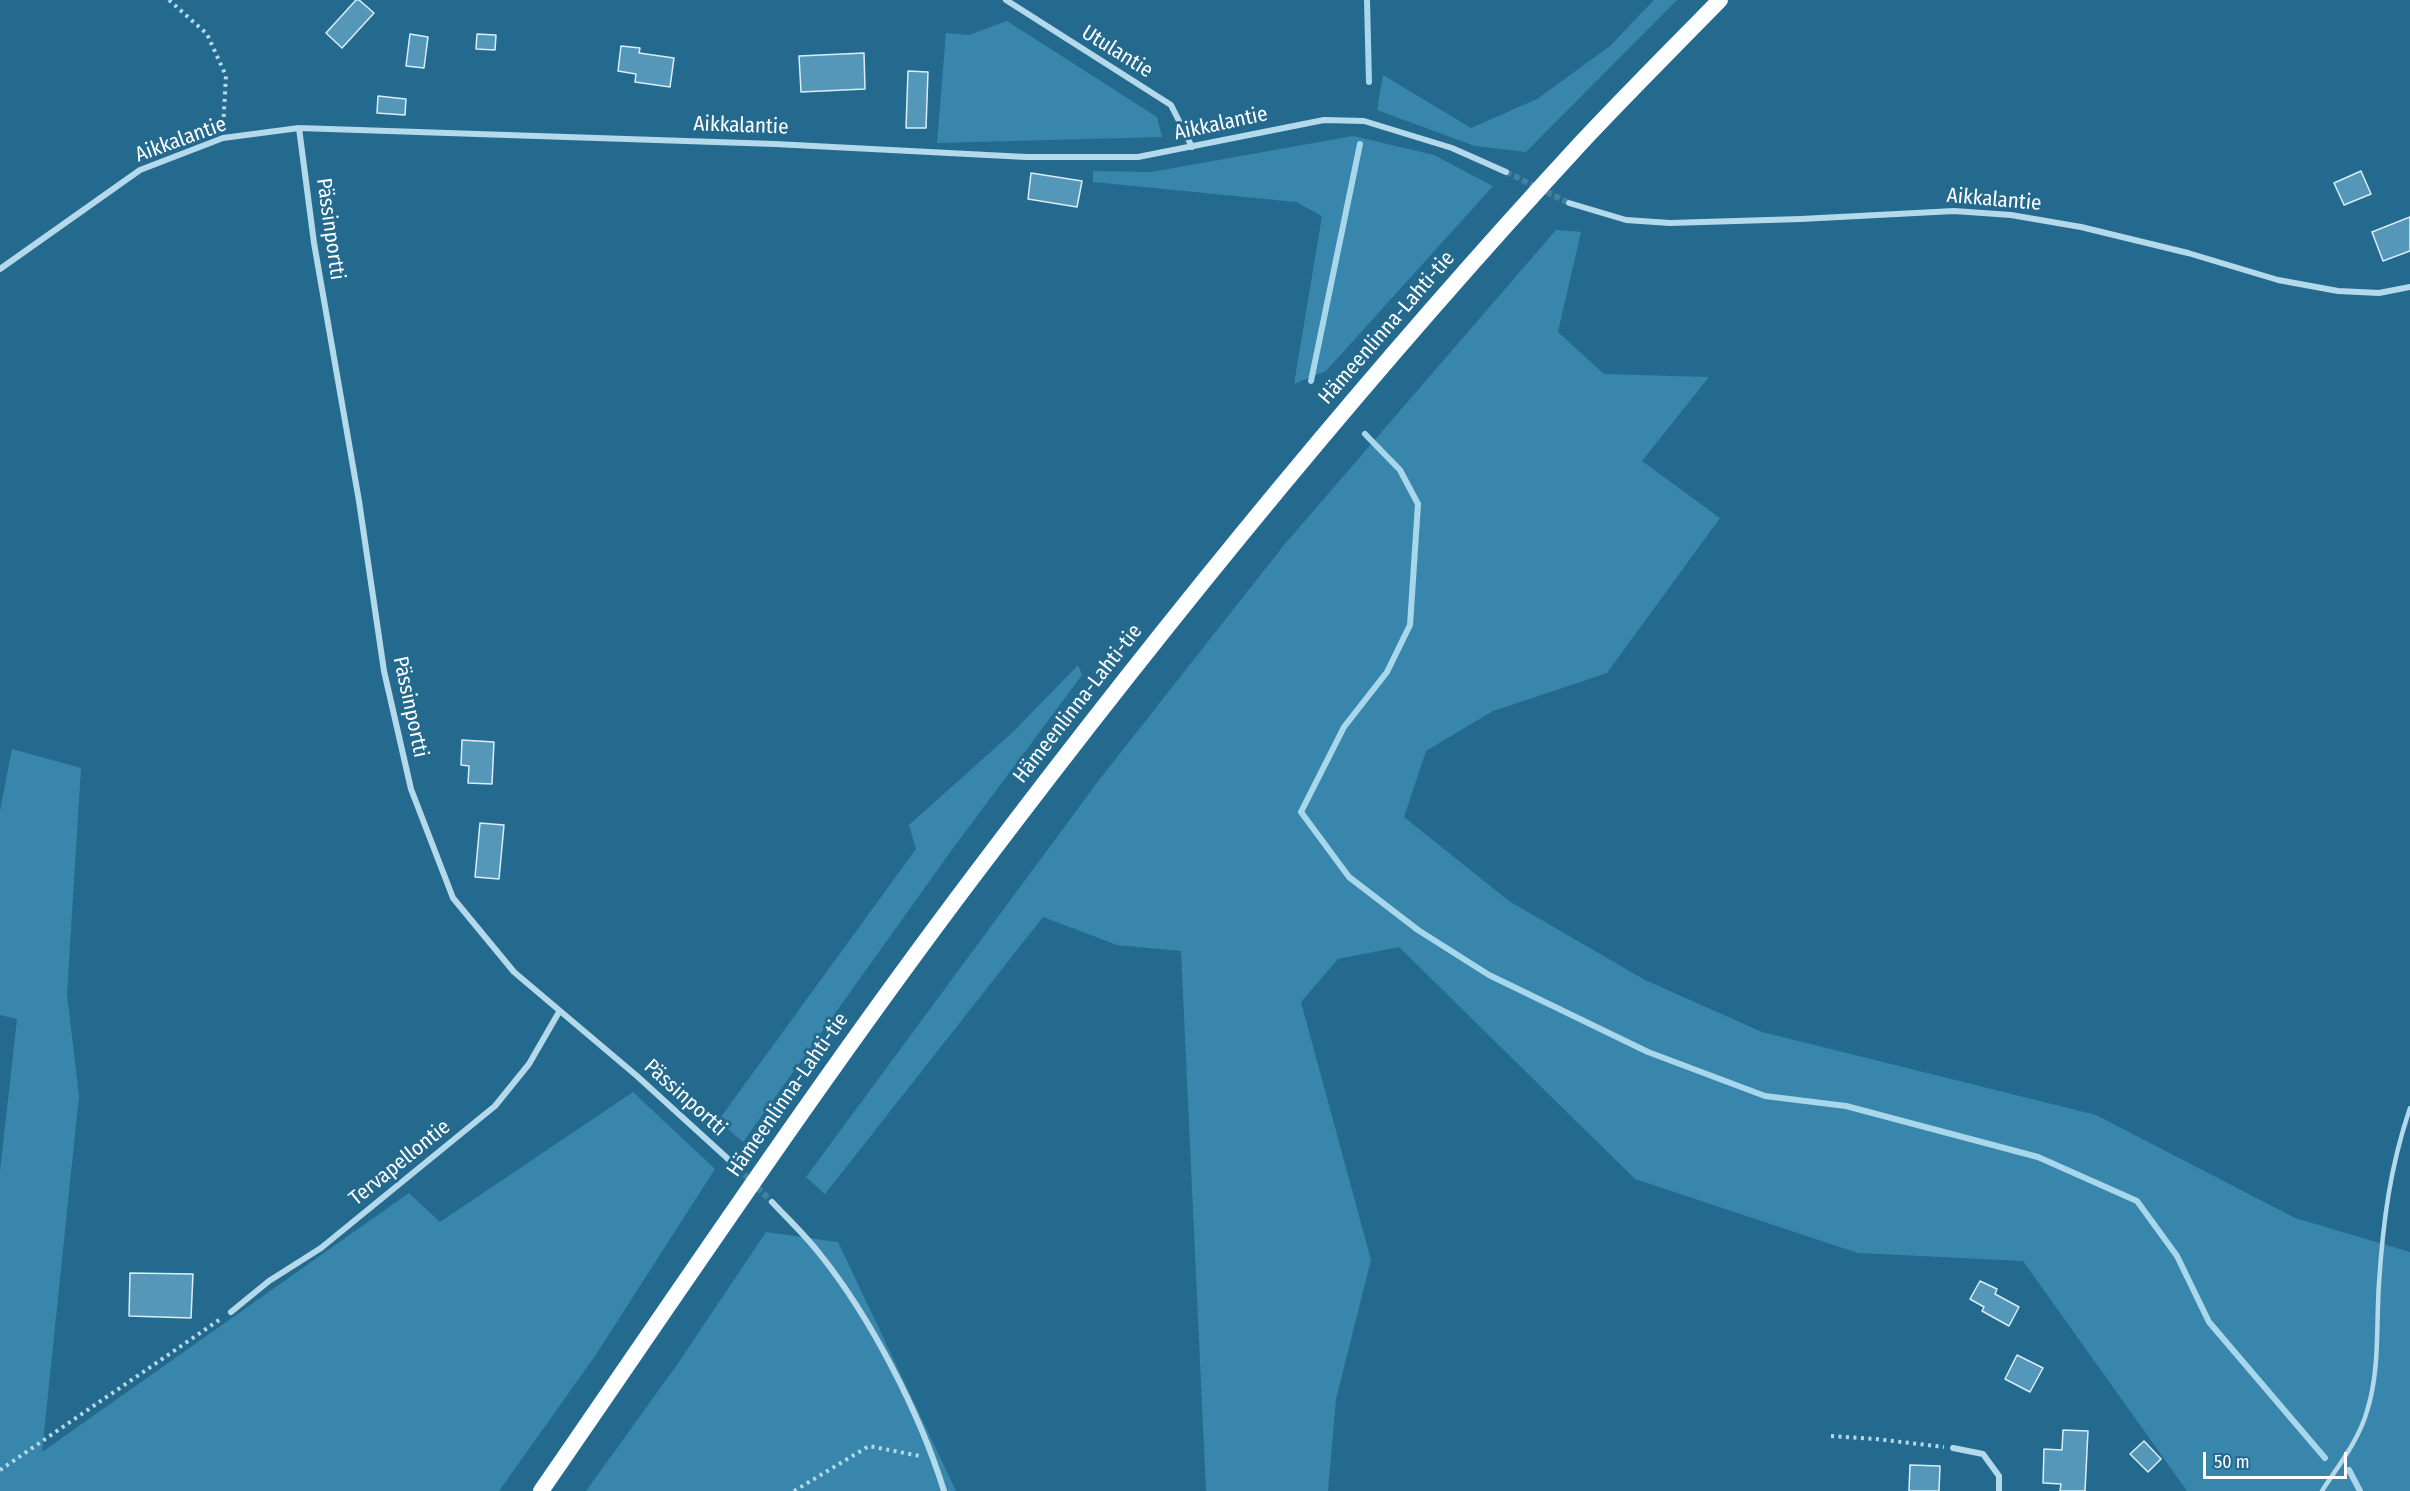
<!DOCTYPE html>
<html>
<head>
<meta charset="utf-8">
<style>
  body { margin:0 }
  #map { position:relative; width:2410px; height:1491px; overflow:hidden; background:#246a8e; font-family:"Fira Sans Condensed",sans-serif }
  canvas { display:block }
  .scale { position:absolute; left:2203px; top:1452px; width:144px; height:27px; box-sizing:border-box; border:3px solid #fff; border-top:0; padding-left:8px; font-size:18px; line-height:21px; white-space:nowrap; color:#fff; -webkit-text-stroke:4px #246a8e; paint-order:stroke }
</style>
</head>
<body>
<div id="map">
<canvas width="2410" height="1491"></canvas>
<div class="scale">50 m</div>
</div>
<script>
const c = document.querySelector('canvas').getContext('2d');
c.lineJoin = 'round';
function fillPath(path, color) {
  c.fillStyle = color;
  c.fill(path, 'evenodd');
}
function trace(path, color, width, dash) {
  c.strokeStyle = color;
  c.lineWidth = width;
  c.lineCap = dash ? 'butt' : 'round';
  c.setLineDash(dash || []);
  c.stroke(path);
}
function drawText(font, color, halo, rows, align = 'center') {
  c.font = font + ' "Fira Sans Condensed",sans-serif';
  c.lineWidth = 6;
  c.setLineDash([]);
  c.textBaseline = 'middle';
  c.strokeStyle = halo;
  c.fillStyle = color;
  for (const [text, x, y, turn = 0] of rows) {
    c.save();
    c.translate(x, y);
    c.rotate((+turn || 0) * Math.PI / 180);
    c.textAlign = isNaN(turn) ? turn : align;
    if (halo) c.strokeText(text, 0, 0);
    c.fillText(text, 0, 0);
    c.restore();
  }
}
const green = new Path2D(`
  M 1654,0 L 1677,0 L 1526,152 L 1475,146 L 1377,110 L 1383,75 L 1471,128 L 1537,99 L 1610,46 Z
  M 1007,21 L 1157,117 L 1162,137 L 937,143 L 946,33 L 969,35 Z
  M 1353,136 L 1434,155 L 1493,186 L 1326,371 L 1294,384 L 1322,216 L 1296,202 L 1093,182 L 1093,171 L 1151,172 Z
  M 1556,230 L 1581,232 L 1558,332 L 1604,374 L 1709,377 L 1642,461 L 1720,518 L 1607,673 L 1493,711 L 1426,751 L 1404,817 L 1509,901 L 1645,980 L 1762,1032 L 2096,1115 L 2295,1218 L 2410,1252 L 2410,1491 L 2187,1491 L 2023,1261 L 1858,1253 L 1635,1179 L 1399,947 L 1338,959 L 1301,1002 L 1371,1260 L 1336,1399 L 1328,1491 L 1206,1491 L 1181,951 L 1117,945 L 1043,917 L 825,1194 L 806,1177 L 1099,780 L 1284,545 Z
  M 1078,665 L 1082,675 L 951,851 L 743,1142 L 718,1121 L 916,849 L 909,825 L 1014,731 Z
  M 12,749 L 81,768 L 67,994 L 79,1096 L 42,1452 L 409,1193 L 440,1222 L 633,1092 L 715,1169 L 595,1356 L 499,1491 L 0,1491 L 0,1171 L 17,1019 L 0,1015 L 0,811 Z
  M 766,1232 L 838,1242 L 956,1491 L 586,1491 L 679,1362 Z`);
const stream = new Path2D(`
  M 1367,0 L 1369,82
  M 1311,381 L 1360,144
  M 1365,434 L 1400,470 L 1418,504 L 1410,625 L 1387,672 L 1344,727 L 1301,812 L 1349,877 L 1418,930 L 1489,975 L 1648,1052 L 1765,1096 L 1846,1106 L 2038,1157 L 2137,1201 L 2177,1256 L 2209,1322 L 2325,1458
  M 2349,1470 L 2360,1491`);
const building = new Path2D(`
  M 356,0 L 359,0 L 374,13 L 342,48 L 326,33 Z
  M 410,34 L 428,37 L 424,68 L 406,66 Z
  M 477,34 L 496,35 L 495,50 L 476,49 Z
  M 621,46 L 640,48 L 639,53 L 674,58 L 670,87 L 635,82 L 636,74 L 618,71 Z
  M 864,53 L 865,89 L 801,92 L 799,56 Z
  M 908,71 L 928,72 L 926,128 L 906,128 Z
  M 378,96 L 406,99 L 405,115 L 377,113 Z
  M 2361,171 L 2371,194 L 2344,205 L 2334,183 Z
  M 1031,173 L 1082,181 L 1077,207 L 1028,199 Z
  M 2410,217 L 2410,251 L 2383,261 L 2372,232 Z
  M 462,740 L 494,742 L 492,784 L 468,783 L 469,766 L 461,765 Z
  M 480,823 L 504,825 L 499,879 L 475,877 Z
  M 130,1273 L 193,1274 L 191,1318 L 129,1316 Z
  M 1980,1281 L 1997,1289 L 1995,1294 L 2019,1307 L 2009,1326 L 1982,1311 L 1984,1307 L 1970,1299 Z
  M 2017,1355 L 2043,1368 L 2030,1392 L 2005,1379 Z
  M 2063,1430 L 2088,1431 L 2085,1491 L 2060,1491 L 2061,1484 L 2043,1483 L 2044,1449 L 2062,1450 Z
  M 2144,1441 L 2161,1459 L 2148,1472 L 2130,1454 Z
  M 1910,1465 L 1940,1466 L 1939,1491 L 1909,1491 Z`);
const minorTunnel = new Path2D(`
  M 1506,172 L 1569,203
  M 738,1168 L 772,1202`);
const path = new Path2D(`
  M 169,0 L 207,34 L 226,76 L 223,128
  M 1831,1436 L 1876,1439 L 1944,1447
  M 0,1470 L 222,1318
  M 794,1491 L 869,1446 L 920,1456`);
const service = new Path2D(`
  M 2322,1491 C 2338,1466 2359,1440 2367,1411 C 2380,1370 2376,1326 2379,1283 C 2383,1222 2390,1167 2410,1108`);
const minor = new Path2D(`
  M 1006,0 L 1171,105 L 1192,147
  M 299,128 L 314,243 L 359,501 L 384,671 L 411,789 L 453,898 L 514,972 L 637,1076 L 738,1168
  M 1569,203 L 1626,220 L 1670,223 L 1801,219 L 1954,211 L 2011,215 L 2081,227 L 2188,253 L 2278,280 L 2338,291 L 2379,293 L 2410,287
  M 0,269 L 140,170 L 223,138 L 299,128 L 775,144 L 1026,157 L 1138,157 L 1324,120 L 1364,121 L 1452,148 L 1506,172
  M 772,1202 C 788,1219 805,1235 819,1253 C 870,1316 920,1413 944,1491
  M 231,1312 L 269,1281 L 321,1248 L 495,1106 L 529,1064 L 559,1012
  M 1953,1448 L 1983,1454 L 1999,1476 L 1999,1491`);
const trunk = new Path2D(`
  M 541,1491 C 684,1284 824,1074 976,873 C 1166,621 1366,376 1580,144 C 1626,95 1673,48 1720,0`);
const streetNames = [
  ["Utulantie",1117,52,32],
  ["Aikkalantie",1221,124,-12],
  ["Aikkalantie",741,126,2],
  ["Aikkalantie",181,140,-20],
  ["Aikkalantie",1994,200,5],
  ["Pässinportti",330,229,82],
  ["Hämeenlinna-Lahti-tie",1387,328,-49],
  ["Hämeenlinna-Lahti-tie",1078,704,-52],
  ["Pässinportti",410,707,78],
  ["Hämeenlinna-Lahti-tie",788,1095,-55],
  ["Pässinportti",685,1098,42],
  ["Tervapellontie",400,1163,-39]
];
fillPath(green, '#3886ab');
trace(stream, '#a8d7ec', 6);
fillPath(building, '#5497b8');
trace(building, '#d9eef8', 1.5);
trace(minorTunnel, '#45809f', 6, [6, 3]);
trace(path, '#b4d9eb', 4, [3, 4.5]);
trace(service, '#b4d9eb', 4.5);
trace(minor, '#b4d9eb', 6);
trace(trunk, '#fcfeff', 16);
drawText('21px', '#fff', '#246a8e', streetNames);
</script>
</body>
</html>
